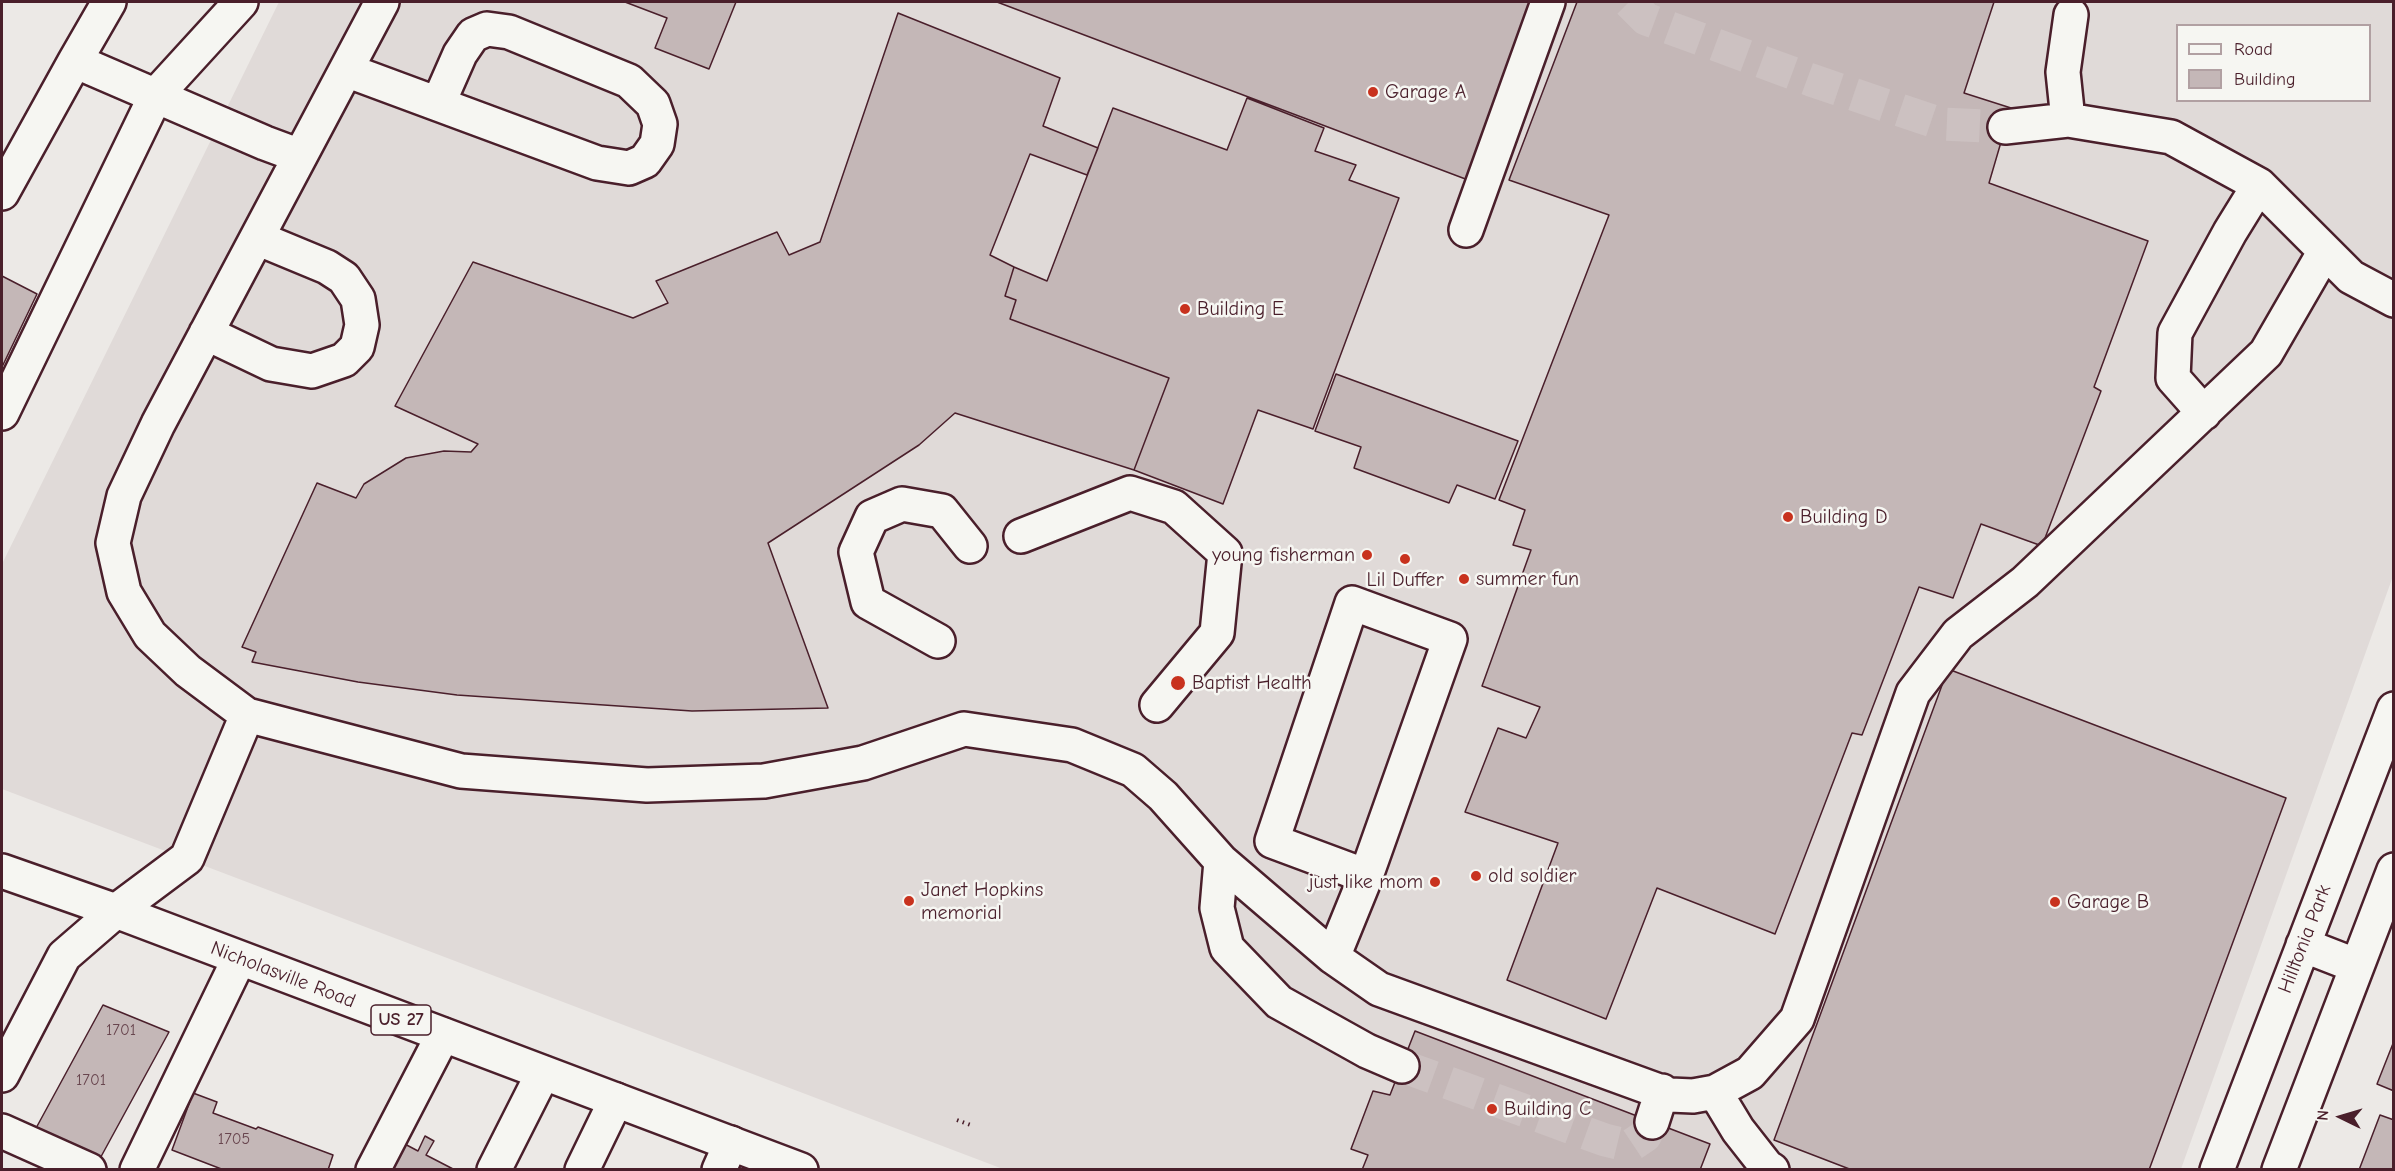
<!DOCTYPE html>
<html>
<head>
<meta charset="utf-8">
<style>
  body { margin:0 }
  #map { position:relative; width:2395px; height:1171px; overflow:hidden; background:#ece9e6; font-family:"Comic Neue",sans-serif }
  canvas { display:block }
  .frame { position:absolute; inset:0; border:3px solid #4a1f2b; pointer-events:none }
  .legend { position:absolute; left:2176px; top:24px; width:195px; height:78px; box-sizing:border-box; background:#f6f6f2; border:2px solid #b1a0a2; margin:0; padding:8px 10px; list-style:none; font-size:18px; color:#4a1f2b }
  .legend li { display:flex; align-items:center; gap:12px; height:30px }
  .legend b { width:30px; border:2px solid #b1a0a2 }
  .north { position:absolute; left:2311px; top:1087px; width:60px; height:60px; -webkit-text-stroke:4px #f6f6f2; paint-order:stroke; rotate:275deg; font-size:16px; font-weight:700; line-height:24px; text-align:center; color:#4a1f2b }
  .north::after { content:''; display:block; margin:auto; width:21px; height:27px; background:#4a1f2b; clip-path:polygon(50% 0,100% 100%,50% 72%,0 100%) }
</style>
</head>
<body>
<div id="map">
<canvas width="2395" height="1171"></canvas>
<div class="frame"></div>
<ul class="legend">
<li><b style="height:8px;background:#f6f6f2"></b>Road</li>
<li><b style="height:16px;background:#c4b7b7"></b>Building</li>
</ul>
<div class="north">N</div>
</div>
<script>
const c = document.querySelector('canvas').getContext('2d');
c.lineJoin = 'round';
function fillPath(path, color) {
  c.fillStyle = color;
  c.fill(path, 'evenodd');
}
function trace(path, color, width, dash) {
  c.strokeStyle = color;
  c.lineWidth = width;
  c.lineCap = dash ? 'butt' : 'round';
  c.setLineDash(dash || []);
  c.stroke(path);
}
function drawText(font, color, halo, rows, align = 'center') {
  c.font = font + ' "Comic Neue",sans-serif';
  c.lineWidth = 5;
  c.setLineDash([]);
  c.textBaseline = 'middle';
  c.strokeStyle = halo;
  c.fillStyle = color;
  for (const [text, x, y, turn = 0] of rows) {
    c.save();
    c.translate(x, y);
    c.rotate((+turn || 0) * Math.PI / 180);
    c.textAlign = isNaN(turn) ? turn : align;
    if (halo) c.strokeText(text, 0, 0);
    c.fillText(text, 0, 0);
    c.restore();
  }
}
const built = new Path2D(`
  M 279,2 L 2393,2 L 2393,576 L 2181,1169 L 1003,1169 L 2,789 L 2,564 ZM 2178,26 L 2370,26 L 2370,100 L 2178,100 Z`);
const building = new Path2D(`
  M 625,2 L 736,2 L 709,69 L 655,48 L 667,18 Z
  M 997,2 L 1545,2 L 1476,183 Z
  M 1577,2 L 1994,2 L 1964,93 L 2011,108 L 1989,183 L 2148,241 L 2094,387 L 2101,391 L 2042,546 L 1981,524 L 1953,598 L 1919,587 L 1862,735 L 1852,733 L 1775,934 L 1657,888 L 1606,1019 L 1507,980 L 1558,843 L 1465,812 L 1498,728 L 1526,738 L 1540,707 L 1482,686 L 1531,550 L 1513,545 L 1525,510 L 1499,500 L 1609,215 L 1509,180 Z
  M 898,13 L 1060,78 L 1043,126 L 1098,148 L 1087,175 L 1030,154 L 990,255 L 1014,267 L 1005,296 L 1016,300 L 1010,319 L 1169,378 L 1134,470 L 955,413 L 919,445 L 768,543 L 828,708 L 692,711 L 457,695 L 358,682 L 252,662 L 256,652 L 242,647 L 317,483 L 356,498 L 364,484 L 406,458 L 444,451 L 471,452 L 478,444 L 395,406 L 473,262 L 633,318 L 668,303 L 656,281 L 777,232 L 789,255 L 820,242 Z
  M 1247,98 L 1324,128 L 1315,151 L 1356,165 L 1349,180 L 1399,198 L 1313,429 L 1258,410 L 1223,504 L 1134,470 L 1169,378 L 1010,319 L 1016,300 L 1005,296 L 1014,267 L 1047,281 L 1113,108 L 1227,150 Z
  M 2,276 L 37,294 L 2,367 Z
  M 1336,374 L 1518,441 L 1495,499 L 1457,485 L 1449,503 L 1354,468 L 1361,447 L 1315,431 Z
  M 1948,669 L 2286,798 L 2149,1170 L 1852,1170 L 1774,1140 Z
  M 103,1005 L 169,1032 L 97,1164 L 35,1130 Z
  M 1415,1031 L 1710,1144 L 1700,1170 L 1362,1170 L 1368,1155 L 1351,1149 L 1373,1091 L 1390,1095 Z
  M 2394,1041 L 2394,1091 L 2377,1084 Z
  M 193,1093 L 217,1102 L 213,1113 L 256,1129 L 258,1127 L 333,1155 L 328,1170 L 224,1170 L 172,1150 Z
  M 2380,1115 L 2394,1120 L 2394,1170 L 2359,1170 Z
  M 425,1136 L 434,1141 L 426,1155 L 455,1170 L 388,1170 L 401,1142 L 418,1151 Z`);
const minorTunnel = new Path2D(`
  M 1629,2 L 1646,19 L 1811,80 L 1941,124 L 2005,127
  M 1402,1066 L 1605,1140 L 1630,1146 L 1645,1136 L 1652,1122`);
const path = new Path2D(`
  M 957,1120 L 973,1126`);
const minor = new Path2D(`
  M 109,2 L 75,61 L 265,143 L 300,156
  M 382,2 L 158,424 L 124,496 L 113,543 L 124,592 L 150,635 L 188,671 L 247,715 L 461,771 L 647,785 L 764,781 L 863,763 L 964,729 L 1072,745 L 1133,770 L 1163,796 L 1221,861 L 1333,957 L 1379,989 L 1670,1095 L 1693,1096 L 1715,1092 L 1750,1073 L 1797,1019 L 1913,693 L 1958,634 L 2025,582 L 2266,353 L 2325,251
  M 2071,15 L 2063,72 L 2068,120 L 2171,137 L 2259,185 L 2351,277 L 2394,300
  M 346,70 L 597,163 L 629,168 L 645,161 L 657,144 L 660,124 L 653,104 L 629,81 L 509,32 L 487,29 L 473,35 L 460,54 L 438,104
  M 2005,127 L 2068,120
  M 2,193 L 75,61
  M 1466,230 L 1548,2
  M 206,333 L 271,364 L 312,371 L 344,360 L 357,347 L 362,325 L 358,299 L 344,278 L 327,267 L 257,238
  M 2,413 L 156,95 L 241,2
  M 2204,413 L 2173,378 L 2175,333 L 2230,232 L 2259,185
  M 1021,536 L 1130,493 L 1174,507 L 1225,553 L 1217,633 L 1157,705
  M 938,641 L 868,602 L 856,552 L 872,517 L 902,504 L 942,511 L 970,546
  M 1221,861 L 1217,908 L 1227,948 L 1279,1002 L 1367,1051 L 1402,1066
  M 2303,945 L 2357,966
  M 1333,957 L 1366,876 L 1450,639 L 1352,603 L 1272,841 L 1366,876
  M 2,1075 L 64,956 L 116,911 L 187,858 L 247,715
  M 1715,1092 L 1738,1130 L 1767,1167 L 1772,1170
  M 1652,1122 L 1662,1091
  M 2,1131 L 89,1170
  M 137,1170 L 239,959
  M 373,1170 L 443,1035
  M 494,1170 L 543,1073
  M 582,1170 L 616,1100
  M 719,1170 L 731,1143
  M 2217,1170 L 2394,709
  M 2279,1170 L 2394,870`);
const major = new Path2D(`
  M 2,871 L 116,911 L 801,1170`);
const markers = [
  [1373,92,6,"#c8321e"],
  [1185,309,6,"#c8321e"],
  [1788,517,6,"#c8321e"],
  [1367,555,6,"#c8321e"],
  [1405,559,6,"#c8321e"],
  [1464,579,6,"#c8321e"],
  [1178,683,8,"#c8321e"],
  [1476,876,6,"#c8321e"],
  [1435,882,6,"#c8321e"],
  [909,901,6,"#c8321e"],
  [2055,902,6,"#c8321e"],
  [1492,1109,6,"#c8321e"]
];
const numberNames = [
  ["1701",121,1030],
  ["1701",91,1080],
  ["1705",234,1139]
];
const shields = [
  [401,1020,60]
];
const shieldNames = [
  ["US 27",401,1020]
];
const poiNames = [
  ["Garage A",1385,92],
  ["Building E",1197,309],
  ["Building D",1800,517],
  ["young fisherman",1355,555,"right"],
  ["summer fun",1476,579],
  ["Lil Duffer",1405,580,"center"],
  ["Baptist Health",1192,683],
  ["old soldier",1488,876],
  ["just like mom",1423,882,"right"],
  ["Janet Hopkins",921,890],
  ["memorial",921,913],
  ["Garage B",2067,902],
  ["Building C",1504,1109]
];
const streetNames = [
  ["Hilltonia Park",2305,939,-69],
  ["Nicholasville Road",283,975,21]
];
fillPath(built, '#e0dad8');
fillPath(building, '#c4b7b7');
trace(building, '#4a1f2b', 1.5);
trace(minorTunnel, '#ccc1c1', 33, [33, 16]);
trace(minor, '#4a1f2b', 38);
trace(major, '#4a1f2b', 38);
trace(path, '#4a1f2b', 4, [1.5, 4.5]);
trace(minor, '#f6f6f2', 33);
trace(major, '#f6f6f2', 33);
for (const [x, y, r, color] of markers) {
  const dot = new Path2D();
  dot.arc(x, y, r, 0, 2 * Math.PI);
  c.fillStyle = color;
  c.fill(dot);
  trace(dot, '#f6f6f2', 2);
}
drawText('16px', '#68454e', null, numberNames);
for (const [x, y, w] of shields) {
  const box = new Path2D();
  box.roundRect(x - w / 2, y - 15, w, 30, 4.5);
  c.fillStyle = '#f6f6f2';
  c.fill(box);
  trace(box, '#4a1f2b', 1.5);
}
drawText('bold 18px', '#4a1f2b', null, shieldNames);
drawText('20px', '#4a1f2b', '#f6f6f2', poiNames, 'left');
drawText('20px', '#4a1f2b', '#f6f6f2', streetNames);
</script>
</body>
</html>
